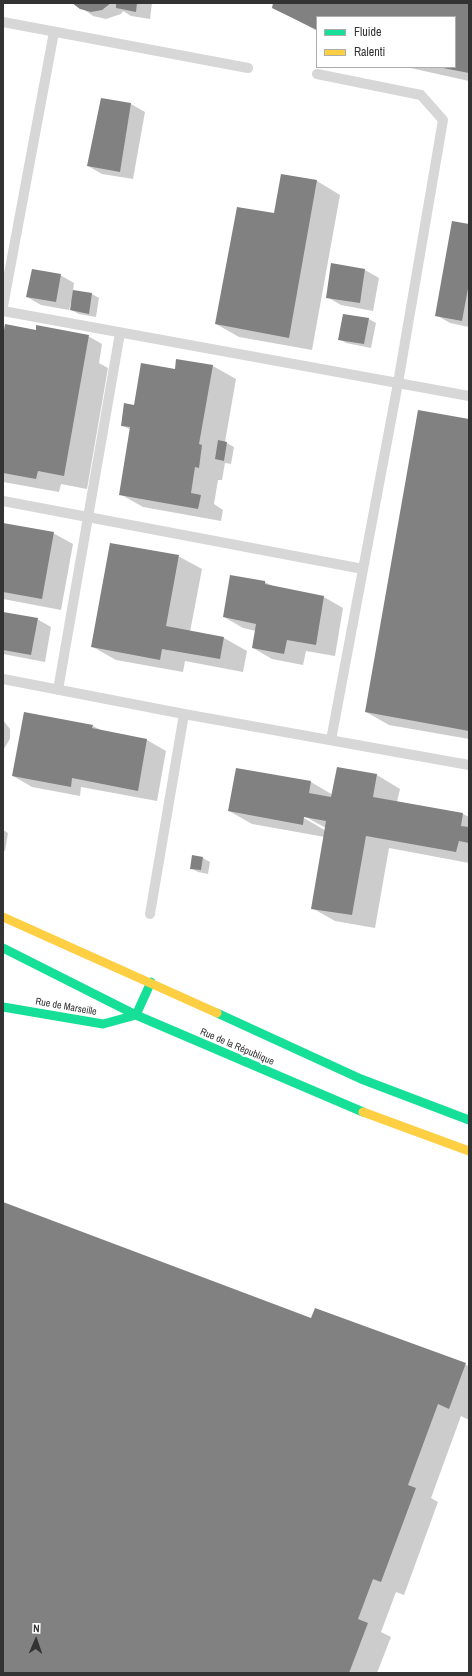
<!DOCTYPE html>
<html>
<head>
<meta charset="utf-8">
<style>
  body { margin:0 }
  #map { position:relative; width:472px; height:1676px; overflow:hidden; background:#fff; font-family:"Archivo Narrow",sans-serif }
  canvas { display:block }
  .frame { position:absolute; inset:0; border:4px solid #333; pointer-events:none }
  .legend { position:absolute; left:316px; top:16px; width:140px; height:52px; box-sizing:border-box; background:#fff; border:1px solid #adadad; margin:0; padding:5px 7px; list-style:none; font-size:12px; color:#333 }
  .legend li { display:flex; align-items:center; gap:8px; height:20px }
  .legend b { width:20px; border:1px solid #adadad }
  .north { position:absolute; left:16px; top:1620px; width:40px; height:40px; -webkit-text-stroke:3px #fff; paint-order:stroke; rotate:2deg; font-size:11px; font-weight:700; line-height:16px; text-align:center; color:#333 }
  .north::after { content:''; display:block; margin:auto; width:14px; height:18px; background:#333; clip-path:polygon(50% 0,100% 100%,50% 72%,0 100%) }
</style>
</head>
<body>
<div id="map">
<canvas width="472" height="1676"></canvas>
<div class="frame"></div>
<ul class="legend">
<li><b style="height:5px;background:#16e098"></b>Fluide</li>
<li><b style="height:5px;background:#ffcf43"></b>Ralenti</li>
</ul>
<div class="north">N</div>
</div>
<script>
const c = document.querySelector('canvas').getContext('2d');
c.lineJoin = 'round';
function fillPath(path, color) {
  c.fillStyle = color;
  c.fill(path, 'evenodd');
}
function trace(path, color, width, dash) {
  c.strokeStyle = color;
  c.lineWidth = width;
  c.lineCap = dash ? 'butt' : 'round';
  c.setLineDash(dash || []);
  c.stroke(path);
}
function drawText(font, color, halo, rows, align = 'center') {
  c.font = font + ' "Archivo Narrow",sans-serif';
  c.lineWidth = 4;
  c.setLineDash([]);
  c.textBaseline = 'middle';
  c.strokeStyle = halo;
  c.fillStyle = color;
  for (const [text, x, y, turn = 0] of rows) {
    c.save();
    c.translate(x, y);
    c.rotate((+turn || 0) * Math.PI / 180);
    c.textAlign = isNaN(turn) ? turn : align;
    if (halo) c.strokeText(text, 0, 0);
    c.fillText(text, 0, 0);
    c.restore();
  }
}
const shadow = new Path2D(`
  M 75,3 L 152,3 L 150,19 L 131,16 L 123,11 L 121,14 L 106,19 L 93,16 Z
  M 274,3 L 469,3 L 469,81 L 406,67 L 455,67 L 455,17 L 317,17 L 317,31 L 273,7 Z
  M 101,99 L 131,104 L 145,112 L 133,179 L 102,174 L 88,166 Z
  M 282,175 L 317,181 L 340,195 L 312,350 L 239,337 L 216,324 L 275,214 Z
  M 469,225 L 469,327 L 450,323 L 436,315 Z
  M 332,265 L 365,270 L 379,278 L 373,311 L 341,305 L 327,297 Z
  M 60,275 L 74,283 L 73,291 L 92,294 L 99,298 L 96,317 L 79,314 L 71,310 L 73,303 L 71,302 L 69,310 L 41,305 L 27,297 Z
  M 369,319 L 376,323 L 371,348 L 346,343 L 339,339 Z
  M 88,336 L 102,344 L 99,363 L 108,368 L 87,489 L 61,484 L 59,492 L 3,482 L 3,341 Z
  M 177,360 L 213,366 L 236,379 L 225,442 L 234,447 L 231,464 L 225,463 L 222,480 L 218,480 L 214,504 L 223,510 L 221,521 L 143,507 L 120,494 L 131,430 L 122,425 L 135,406 L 175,370 Z
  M 469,420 L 469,739 L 389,725 L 366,712 Z
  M 3,524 L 53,533 L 73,544 L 61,610 L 3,599 Z
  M 178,556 L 202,569 L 190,632 L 224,638 L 247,651 L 243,672 L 185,661 L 183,672 L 116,660 L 93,647 Z
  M 265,582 L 274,587 L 324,597 L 343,608 L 335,656 L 306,651 L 303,665 L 272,659 L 253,648 L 256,631 L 243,628 L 224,617 Z
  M 3,613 L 37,619 L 51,627 L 45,662 L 3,654 Z
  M 3,720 L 10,729 L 10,739 L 3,750 Z
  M 93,726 L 103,731 L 147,740 L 166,751 L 157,801 L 81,787 L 80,796 L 32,787 L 13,776 Z
  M 338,768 L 377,775 L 400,789 L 397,802 L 463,814 L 469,817 L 469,863 L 389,848 L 375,928 L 335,921 L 312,908 L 325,837 L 252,824 L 229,811 L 237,769 L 311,782 L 333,795 ZM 300,814 L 326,828 L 326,831 L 299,815 Z
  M 3,830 L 8,833 L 5,851 L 3,850 Z
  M 203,858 L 210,862 L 208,874 L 198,872 L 191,868 Z
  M 3,1203 L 311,1319 L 469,1366 L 469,1420 L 461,1416 L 431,1498 L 438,1502 L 404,1595 L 396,1592 L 381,1632 L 391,1637 L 377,1673 L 3,1673 Z`);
const building = new Path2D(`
  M 72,3 L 111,3 L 102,10 L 91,12 L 80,9 Z
  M 116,3 L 137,3 L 136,12 L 116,8 Z
  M 273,3 L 469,3 L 469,73 L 443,68 L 455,67 L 455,17 L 317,17 L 317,30 L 272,8 Z
  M 101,98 L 131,103 L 120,172 L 87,166 Z
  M 281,174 L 317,180 L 289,338 L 215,324 L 237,207 L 274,213 Z
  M 452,221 L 469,224 L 469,283 L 462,321 L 435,316 Z
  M 331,263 L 365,269 L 360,303 L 326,298 Z
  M 32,269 L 61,274 L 56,302 L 26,297 Z
  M 73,290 L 92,293 L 89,314 L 70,310 Z
  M 343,314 L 369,318 L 364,344 L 338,340 Z
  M 5,324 L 36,330 L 36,325 L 89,335 L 64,476 L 38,471 L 36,479 L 3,473 L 3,336 Z
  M 176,359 L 213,365 L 199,444 L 202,445 L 199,468 L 195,467 L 191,493 L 201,495 L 198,509 L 119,495 L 130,427 L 121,426 L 124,403 L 134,405 L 141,363 L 175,369 Z
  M 418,410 L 469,419 L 469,731 L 365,712 Z
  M 218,440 L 227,442 L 224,461 L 215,459 Z
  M 3,523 L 54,532 L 42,599 L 3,592 Z
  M 110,543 L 179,555 L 166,626 L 224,637 L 220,659 L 162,649 L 160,660 L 91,647 Z
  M 230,575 L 265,581 L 265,584 L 324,596 L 316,645 L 287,640 L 284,654 L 252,648 L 256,624 L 223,617 Z
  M 3,612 L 38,618 L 31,655 L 3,650 Z
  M 24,712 L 93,725 L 92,728 L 147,739 L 138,791 L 72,778 L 71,787 L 12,776 Z
  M 337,767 L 377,774 L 373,797 L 463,813 L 461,826 L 469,827 L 469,843 L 459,841 L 456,852 L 366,836 L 352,915 L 311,909 L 326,821 L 304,817 L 303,825 L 228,811 L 236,768 L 311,781 L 309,793 L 331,797 Z
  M 192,855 L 203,857 L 201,870 L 190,869 Z
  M 3,1202 L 311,1318 L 315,1308 L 466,1363 L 449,1409 L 438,1404 L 408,1485 L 416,1488 L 381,1582 L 373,1579 L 358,1619 L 368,1623 L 349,1673 L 3,1673 Z`);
const lane = new Path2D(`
  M 3,22 L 248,68
  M 317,74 L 421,95 L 443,120 L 398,383 L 331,740
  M 3,306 L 54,32
  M 3,311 L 469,396
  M 3,501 L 363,569
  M 3,679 L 184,714 L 150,914
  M 58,690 L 120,333
  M 184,714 L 469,765`);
const fast = new Path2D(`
  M 3,948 L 136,1015 L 363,1112
  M 3,1007 L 103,1024 L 136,1015 L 151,982
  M 217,1013 L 361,1079 L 469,1120`);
const slow = new Path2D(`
  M 3,917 L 217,1013
  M 363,1112 L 469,1151`);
const streetNames = [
  ["Rue de Marseille",66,1007,10],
  ["Rue de la République",237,1047,23]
];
fillPath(shadow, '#0003');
fillPath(building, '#818181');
trace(lane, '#d7d7d7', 10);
trace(fast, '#16e098', 9);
trace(slow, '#ffcf43', 9);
drawText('10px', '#333', '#fff', streetNames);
</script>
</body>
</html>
